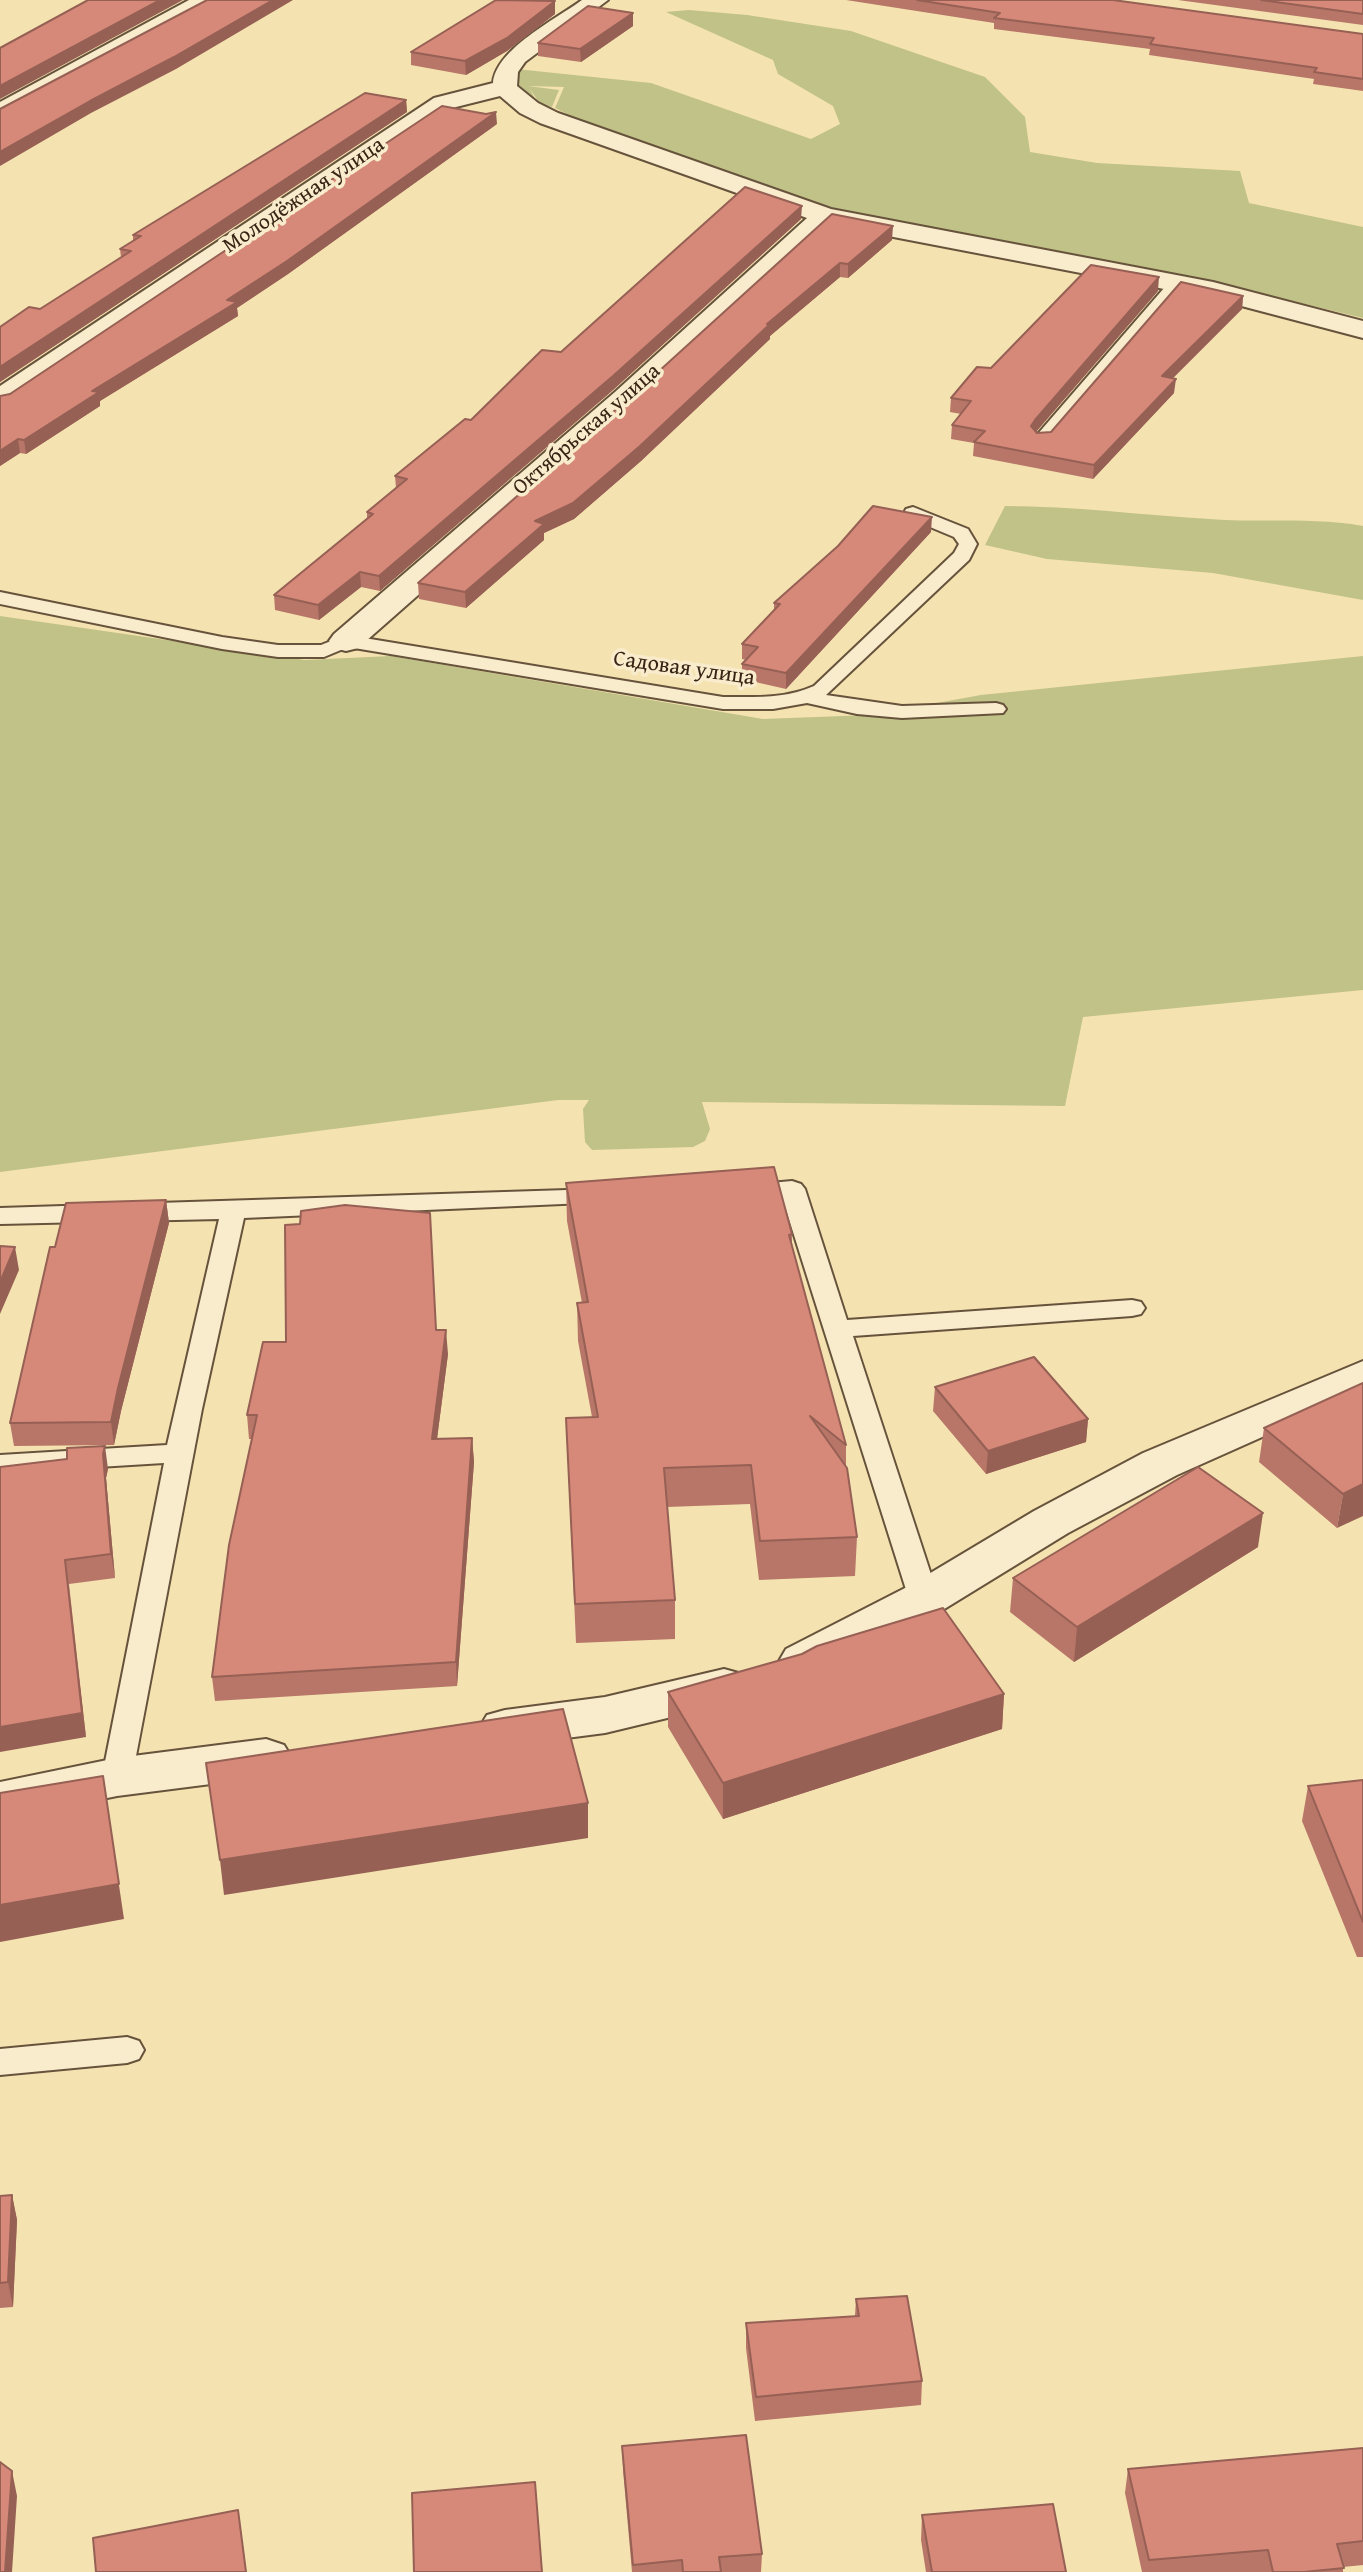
<!DOCTYPE html>
<html>
<head>
<meta charset="utf-8">
<style>
  body { margin:0 }
  canvas { display:block; background:#f4e2b0 }
</style>
</head>
<body>
<canvas width="1363" height="2572"></canvas>
<script>
const c = document.querySelector('canvas').getContext('2d');
c.lineJoin = 'round';
function fillPath(path, color) {
  c.fillStyle = color;
  c.fill(path, 'evenodd');
}
function trace(path, color, width, dash) {
  c.strokeStyle = color;
  c.lineWidth = width;
  c.lineCap = dash ? 'butt' : 'round';
  c.setLineDash(dash || []);
  c.stroke(path);
}
function drawText(font, color, halo, rows, align = 'center') {
  c.font = font + ' "Gentium Book Plus",serif';
  c.lineWidth = 7;
  c.setLineDash([]);
  c.textBaseline = 'middle';
  c.strokeStyle = halo;
  c.fillStyle = color;
  for (const [text, x, y, turn = 0] of rows) {
    c.save();
    c.translate(x, y);
    c.rotate((+turn || 0) * Math.PI / 180);
    c.textAlign = isNaN(turn) ? turn : align;
    if (halo) c.strokeText(text, 0, 0);
    c.fillText(text, 0, 0);
    c.restore();
  }
}
const green = new Path2D(`
  M 689,10 L 747,15 L 851,31 L 985,77 L 1025,117 L 1030,152 L 1097,163 L 1240,171 L 1249,203 L 1363,227 L 1363,318 L 1205,280 L 828,212 L 611,136 L 555,108 L 564,87 L 528,86 L 559,90 L 552,107 L 540,104 L 530,89 L 537,103 L 510,85 L 516,69 L 651,83 L 811,139 L 840,124 L 833,106 L 778,74 L 773,60 L 666,12 Z
  M 1005,506 C 1074,506 1141,515 1209,519 C 1261,523 1311,517 1363,526 L 1363,600 L 1213,573 L 1047,559 L 985,545 Z
  M 0,616 L 305,660 L 391,656 L 763,719 L 870,715 L 981,695 L 1363,656 L 1363,990 L 1083,1017 L 1065,1106 L 702,1102 L 710,1129 L 705,1141 L 693,1147 L 592,1150 L 585,1142 L 583,1109 L 589,1100 L 558,1100 L 0,1172 Z`);
const lane = new Path2D(`
  M 1177,278 L 1185,283 L 1183,286 L 1048,444 L 1036,444 L 1033,440 L 1036,436 L 1171,280 Z
  M 913,507 L 968,529 L 977,544 L 969,560 L 826,695 L 902,706 L 996,703 L 1003,705 L 1006,709 L 1003,713 L 902,718 L 857,714 L 807,703 L 773,709 L 723,709 L 348,647 L 324,657 L 278,657 L 222,649 L 0,604 L 0,592 L 222,637 L 278,645 L 321,645 L 346,635 L 723,697 C 754,697 785,699 814,686 L 954,553 L 959,544 L 954,537 L 906,517 L 904,513 L 906,509 Z
  M 792,1181 L 801,1184 L 805,1189 L 847,1320 L 1132,1300 L 1141,1302 L 1145,1308 L 1141,1314 L 1132,1316 L 853,1336 L 939,1599 L 934,1606 L 924,1609 L 914,1606 L 909,1599 L 782,1197 L 737,1196 L 733,1191 L 737,1186 Z
  M 599,1189 L 608,1192 L 612,1197 L 608,1202 L 244,1218 L 202,1409 L 132,1777 L 128,1785 L 117,1788 L 106,1785 L 102,1777 L 164,1463 L 0,1473 L 0,1455 L 167,1445 L 219,1219 L 0,1224 L 0,1208 Z
  M 127,2037 L 139,2041 L 144,2050 L 139,2059 L 127,2063 L 0,2075 L 0,2049 Z`);
const street = new Path2D(`
  M 189,0 L 217,0 L 214,5 L 0,119 L 0,102 Z
  M 582,0 L 608,0 L 525,62 L 518,72 L 517,86 L 538,103 L 558,113 L 831,209 L 1213,282 L 1363,321 L 1363,338 L 1211,298 L 831,225 L 635,404 L 358,648 L 346,651 L 334,648 L 329,641 L 334,634 L 615,392 L 807,218 L 540,123 L 520,113 L 500,96 L 452,108 L 10,405 L 0,408 L 0,386 L 434,98 L 493,83 C 496,49 556,19 582,0 Z
  M 1363,1361 L 1363,1392 L 1177,1475 L 1068,1533 L 941,1611 L 822,1673 L 804,1679 L 786,1673 L 779,1661 L 786,1649 L 907,1587 L 1034,1511 L 1143,1453 Z
  M 724,1669 L 742,1674 L 749,1687 L 742,1700 L 605,1733 L 505,1746 L 487,1741 L 479,1728 L 487,1715 L 505,1710 L 605,1697 Z
  M 266,1739 L 284,1745 L 292,1758 L 284,1771 L 266,1777 L 117,1796 L 0,1820 L 0,1782 L 117,1758 Z`);
const wall = new Path2D(`
  M 846,0 L 1113,0 L 1363,34 L 1363,91 L 1313,84 L 1314,79 L 1149,55 L 1150,49 L 994,29 L 994,23 Z
  M 1178,0 L 1363,0 L 1363,25 Z
  M 555,1 L 555,14 L 507,51 L 466,75 L 411,65 L 411,52 Z
  M 633,13 L 633,26 L 581,62 L 538,56 L 538,43 Z
  M 406,100 L 407,112 L 0,382 L 0,327 L 40,309 L 121,257 L 120,249 L 133,241 L 133,235 Z
  M 497,124 L 288,274 L 237,308 L 238,316 L 100,401 L 100,406 L 26,454 L 20,453 L 0,466 L 0,396 L 10,394 Z
  M 832,214 L 892,240 L 848,278 L 840,277 L 770,336 L 770,339 L 641,461 L 574,519 L 544,533 L 544,540 L 466,608 L 419,599 L 418,583 L 637,391 Z
  M 801,219 L 613,390 L 380,591 L 361,587 L 319,620 L 275,610 L 274,595 L 367,518 L 367,512 L 396,488 L 395,476 L 561,352 Z
  M 1158,291 L 1036,432 L 1037,433 L 1051,432 L 1243,296 L 1242,309 L 1173,378 L 1174,393 L 1093,479 L 973,456 L 974,443 L 951,439 L 952,425 L 961,414 L 950,412 L 951,398 L 991,368 Z
  M 931,532 L 786,689 L 742,679 L 742,664 L 746,660 L 742,659 L 742,644 L 774,611 L 774,603 Z
  M 566,1183 L 792,1234 L 792,1245 L 846,1445 L 846,1467 L 857,1537 L 855,1576 L 759,1580 L 750,1504 L 667,1507 L 675,1600 L 675,1639 L 576,1643 L 566,1418 L 592,1417 L 578,1341 L 577,1303 L 582,1303 L 567,1221 Z
  M 166,1200 L 169,1223 L 121,1411 L 114,1445 L 14,1446 L 10,1423 L 55,1247 Z
  M 436,1330 L 448,1354 L 437,1439 L 472,1438 L 474,1462 L 457,1686 L 215,1701 L 212,1677 L 252,1439 L 249,1439 L 247,1415 L 286,1342 Z
  M 1363,1383 L 1337,1528 L 1259,1462 L 1264,1428 Z
  M 935,1387 L 1088,1419 L 1086,1442 L 986,1474 L 933,1411 Z
  M 0,1467 L 108,1469 L 106,1478 L 115,1578 L 69,1584 L 86,1737 Z
  M 1258,1547 L 1074,1662 L 1010,1612 L 1013,1578 Z
  M 668,1692 L 1004,1694 L 1002,1729 L 723,1819 L 668,1727 Z
  M 1363,1780 L 1363,1957 L 1357,1957 L 1302,1821 L 1308,1786 Z
  M 12,2195 L 17,2220 L 13,2307 L 0,2308 L 0,2196 Z
  M 856,2299 L 922,2381 L 921,2405 L 755,2421 L 746,2348 L 746,2323 L 855,2316 Z
  M 622,2446 L 762,2554 L 761,2572 L 632,2572 L 623,2470 Z
  M 1363,2448 L 1363,2565 L 1343,2567 L 1343,2572 L 1142,2572 L 1125,2493 L 1128,2469 Z
  M 922,2515 L 1066,2572 L 926,2572 L 921,2540 Z`);
const shadedWall = new Path2D(`
  M 160,0 L 183,0 L 0,99 L 0,86 Z
  M 273,0 L 293,0 L 176,69 L 91,113 L 0,166 L 0,152 L 90,101 Z
  M 555,1 L 555,14 L 507,51 L 466,75 L 465,61 Z
  M 633,13 L 633,26 L 581,62 L 580,49 Z
  M 406,100 L 407,112 L 0,382 L 0,367 Z
  M 496,112 L 497,124 L 288,274 L 237,308 L 238,316 L 100,401 L 100,406 L 26,454 L 24,440 L 92,391 L 227,300 Z
  M 802,206 L 801,219 L 613,390 L 380,591 L 379,576 Z
  M 893,226 L 892,240 L 848,278 L 848,264 Z
  M 840,263 L 840,277 L 770,336 L 770,339 L 641,461 L 574,519 L 544,533 L 544,540 L 466,608 L 465,592 L 535,521 Z
  M 1159,277 L 1158,291 L 1034,434 L 1031,426 L 1035,420 Z
  M 1243,296 L 1242,309 L 1161,390 L 1162,376 Z
  M 1176,379 L 1174,393 L 1093,479 L 1094,465 Z
  M 18,439 L 20,453 L 0,466 L 0,451 Z
  M 932,517 L 931,532 L 786,689 L 786,673 Z
  M 360,572 L 361,587 L 319,620 L 318,605 Z
  M 166,1200 L 169,1223 L 121,1411 L 114,1445 L 111,1422 L 118,1388 Z
  M 15,1247 L 19,1270 L 0,1314 L 0,1282 Z
  M 446,1330 L 448,1354 L 434,1462 L 432,1439 Z
  M 1088,1419 L 1086,1442 L 986,1474 L 988,1451 Z
  M 472,1438 L 474,1462 L 457,1686 L 456,1662 Z
  M 105,1446 L 108,1469 L 106,1478 L 115,1578 L 111,1554 L 103,1454 Z
  M 1363,1484 L 1363,1516 L 1337,1528 L 1343,1494 Z
  M 1263,1513 L 1258,1547 L 1074,1662 L 1077,1627 Z
  M 65,1560 L 86,1737 L 0,1752 L 0,1727 Z
  M 1004,1694 L 1002,1729 L 723,1819 L 723,1783 Z
  M 588,1803 L 588,1838 L 224,1895 L 220,1860 Z
  M 108,1811 L 124,1919 L 0,1942 L 0,1905 Z
  M 12,2195 L 17,2220 L 13,2307 L 8,2282 Z
  M 12,2471 L 17,2496 L 12,2572 L 5,2572 Z`);
const building = new Path2D(`
  M 88,0 L 160,0 L 0,86 L 0,48 Z
  M 207,0 L 273,0 L 174,57 L 90,101 L 0,152 L 0,109 Z
  M 496,0 L 555,1 L 507,38 L 465,61 L 411,52 Z
  M 917,0 L 1113,0 L 1363,34 L 1363,79 L 1314,72 L 1317,68 L 1150,44 L 1154,38 L 994,18 L 1000,13 Z
  M 1261,0 L 1363,0 L 1363,14 Z
  M 588,6 L 633,13 L 580,49 L 538,43 Z
  M 365,93 L 406,100 L 0,367 L 0,327 L 29,307 L 40,309 L 131,251 L 120,249 L 141,236 L 133,235 Z
  M 442,106 L 486,114 L 496,112 L 287,261 L 227,300 L 237,302 L 92,391 L 99,392 L 24,440 L 18,439 L 0,451 L 0,396 L 10,394 Z
  M 745,187 L 802,206 L 613,376 L 379,576 L 360,572 L 318,605 L 274,595 L 373,514 L 367,512 L 407,479 L 395,476 L 465,419 L 471,420 L 542,350 L 561,352 Z
  M 832,214 L 893,226 L 848,264 L 840,263 L 767,324 L 770,324 L 640,446 L 573,503 L 535,521 L 544,524 L 465,592 L 418,583 L 637,391 Z
  M 1091,265 L 1159,277 L 1035,420 L 1031,426 L 1037,433 L 1051,432 L 1181,282 L 1243,296 L 1162,376 L 1176,379 L 1094,465 L 974,442 L 985,431 L 952,425 L 971,401 L 951,398 L 977,367 L 991,368 Z
  M 873,506 L 932,517 L 786,673 L 742,664 L 758,647 L 742,644 L 780,604 L 774,603 L 838,546 Z
  M 774,1167 L 792,1234 L 789,1235 L 846,1445 L 810,1416 L 847,1468 L 857,1537 L 760,1541 L 751,1465 L 664,1468 L 675,1600 L 575,1604 L 566,1418 L 598,1417 L 577,1303 L 588,1302 L 566,1183 Z
  M 166,1200 L 118,1388 L 111,1422 L 10,1423 L 50,1247 L 55,1247 L 66,1203 Z
  M 345,1205 L 430,1213 L 436,1330 L 446,1330 L 432,1439 L 472,1438 L 456,1662 L 212,1677 L 229,1545 L 257,1415 L 247,1415 L 263,1342 L 286,1342 L 285,1225 L 300,1224 L 301,1211 Z
  M 0,1246 L 15,1247 L 0,1282 Z
  M 1034,1357 L 1088,1419 L 988,1451 L 935,1387 Z
  M 1363,1383 L 1363,1484 L 1343,1494 L 1264,1428 Z
  M 105,1446 L 103,1454 L 111,1554 L 65,1560 L 82,1713 L 0,1727 L 0,1467 L 67,1459 L 67,1448 Z
  M 1198,1467 L 1263,1513 L 1077,1627 L 1013,1578 Z
  M 943,1608 L 1004,1694 L 723,1783 L 668,1692 L 802,1654 L 817,1646 Z
  M 563,1709 L 588,1803 L 220,1860 L 206,1763 Z
  M 103,1776 L 119,1884 L 0,1905 L 0,1793 Z
  M 1363,1780 L 1363,1922 L 1308,1786 Z
  M 12,2195 L 8,2282 L 0,2283 L 0,2196 Z
  M 907,2296 L 922,2381 L 756,2397 L 746,2323 L 859,2316 L 856,2299 Z
  M 746,2435 L 762,2554 L 719,2557 L 721,2572 L 683,2572 L 682,2560 L 633,2565 L 622,2446 Z
  M 1363,2448 L 1363,2541 L 1337,2544 L 1344,2568 L 1304,2572 L 1273,2572 L 1268,2550 L 1149,2560 L 1128,2469 Z
  M 0,2462 L 12,2471 L 5,2572 L 0,2572 Z
  M 535,2482 L 542,2572 L 414,2572 L 412,2493 Z
  M 1053,2504 L 1066,2572 L 932,2572 L 922,2515 Z
  M 238,2510 L 246,2572 L 96,2572 L 93,2538 Z`);
const farStreetnames = [
  ["Молодёжная улица",304,196,-34],
  ["Октябрьская улица",587,430,-41],
  ["Садовая улица",684,669,8]
];
fillPath(green, '#c1c287');
trace(lane, '#67533c', 4);
trace(street, '#67533c', 4);
fillPath(lane, '#f8eccc');
fillPath(street, '#f8eccc');
fillPath(wall, '#b87668');
fillPath(shadedWall, '#966055');
fillPath(building, '#d68979');
trace(building, '#966055', 2);
drawText('22px', '#382315', '#f8eccc', farStreetnames);
</script>
</body>
</html>
